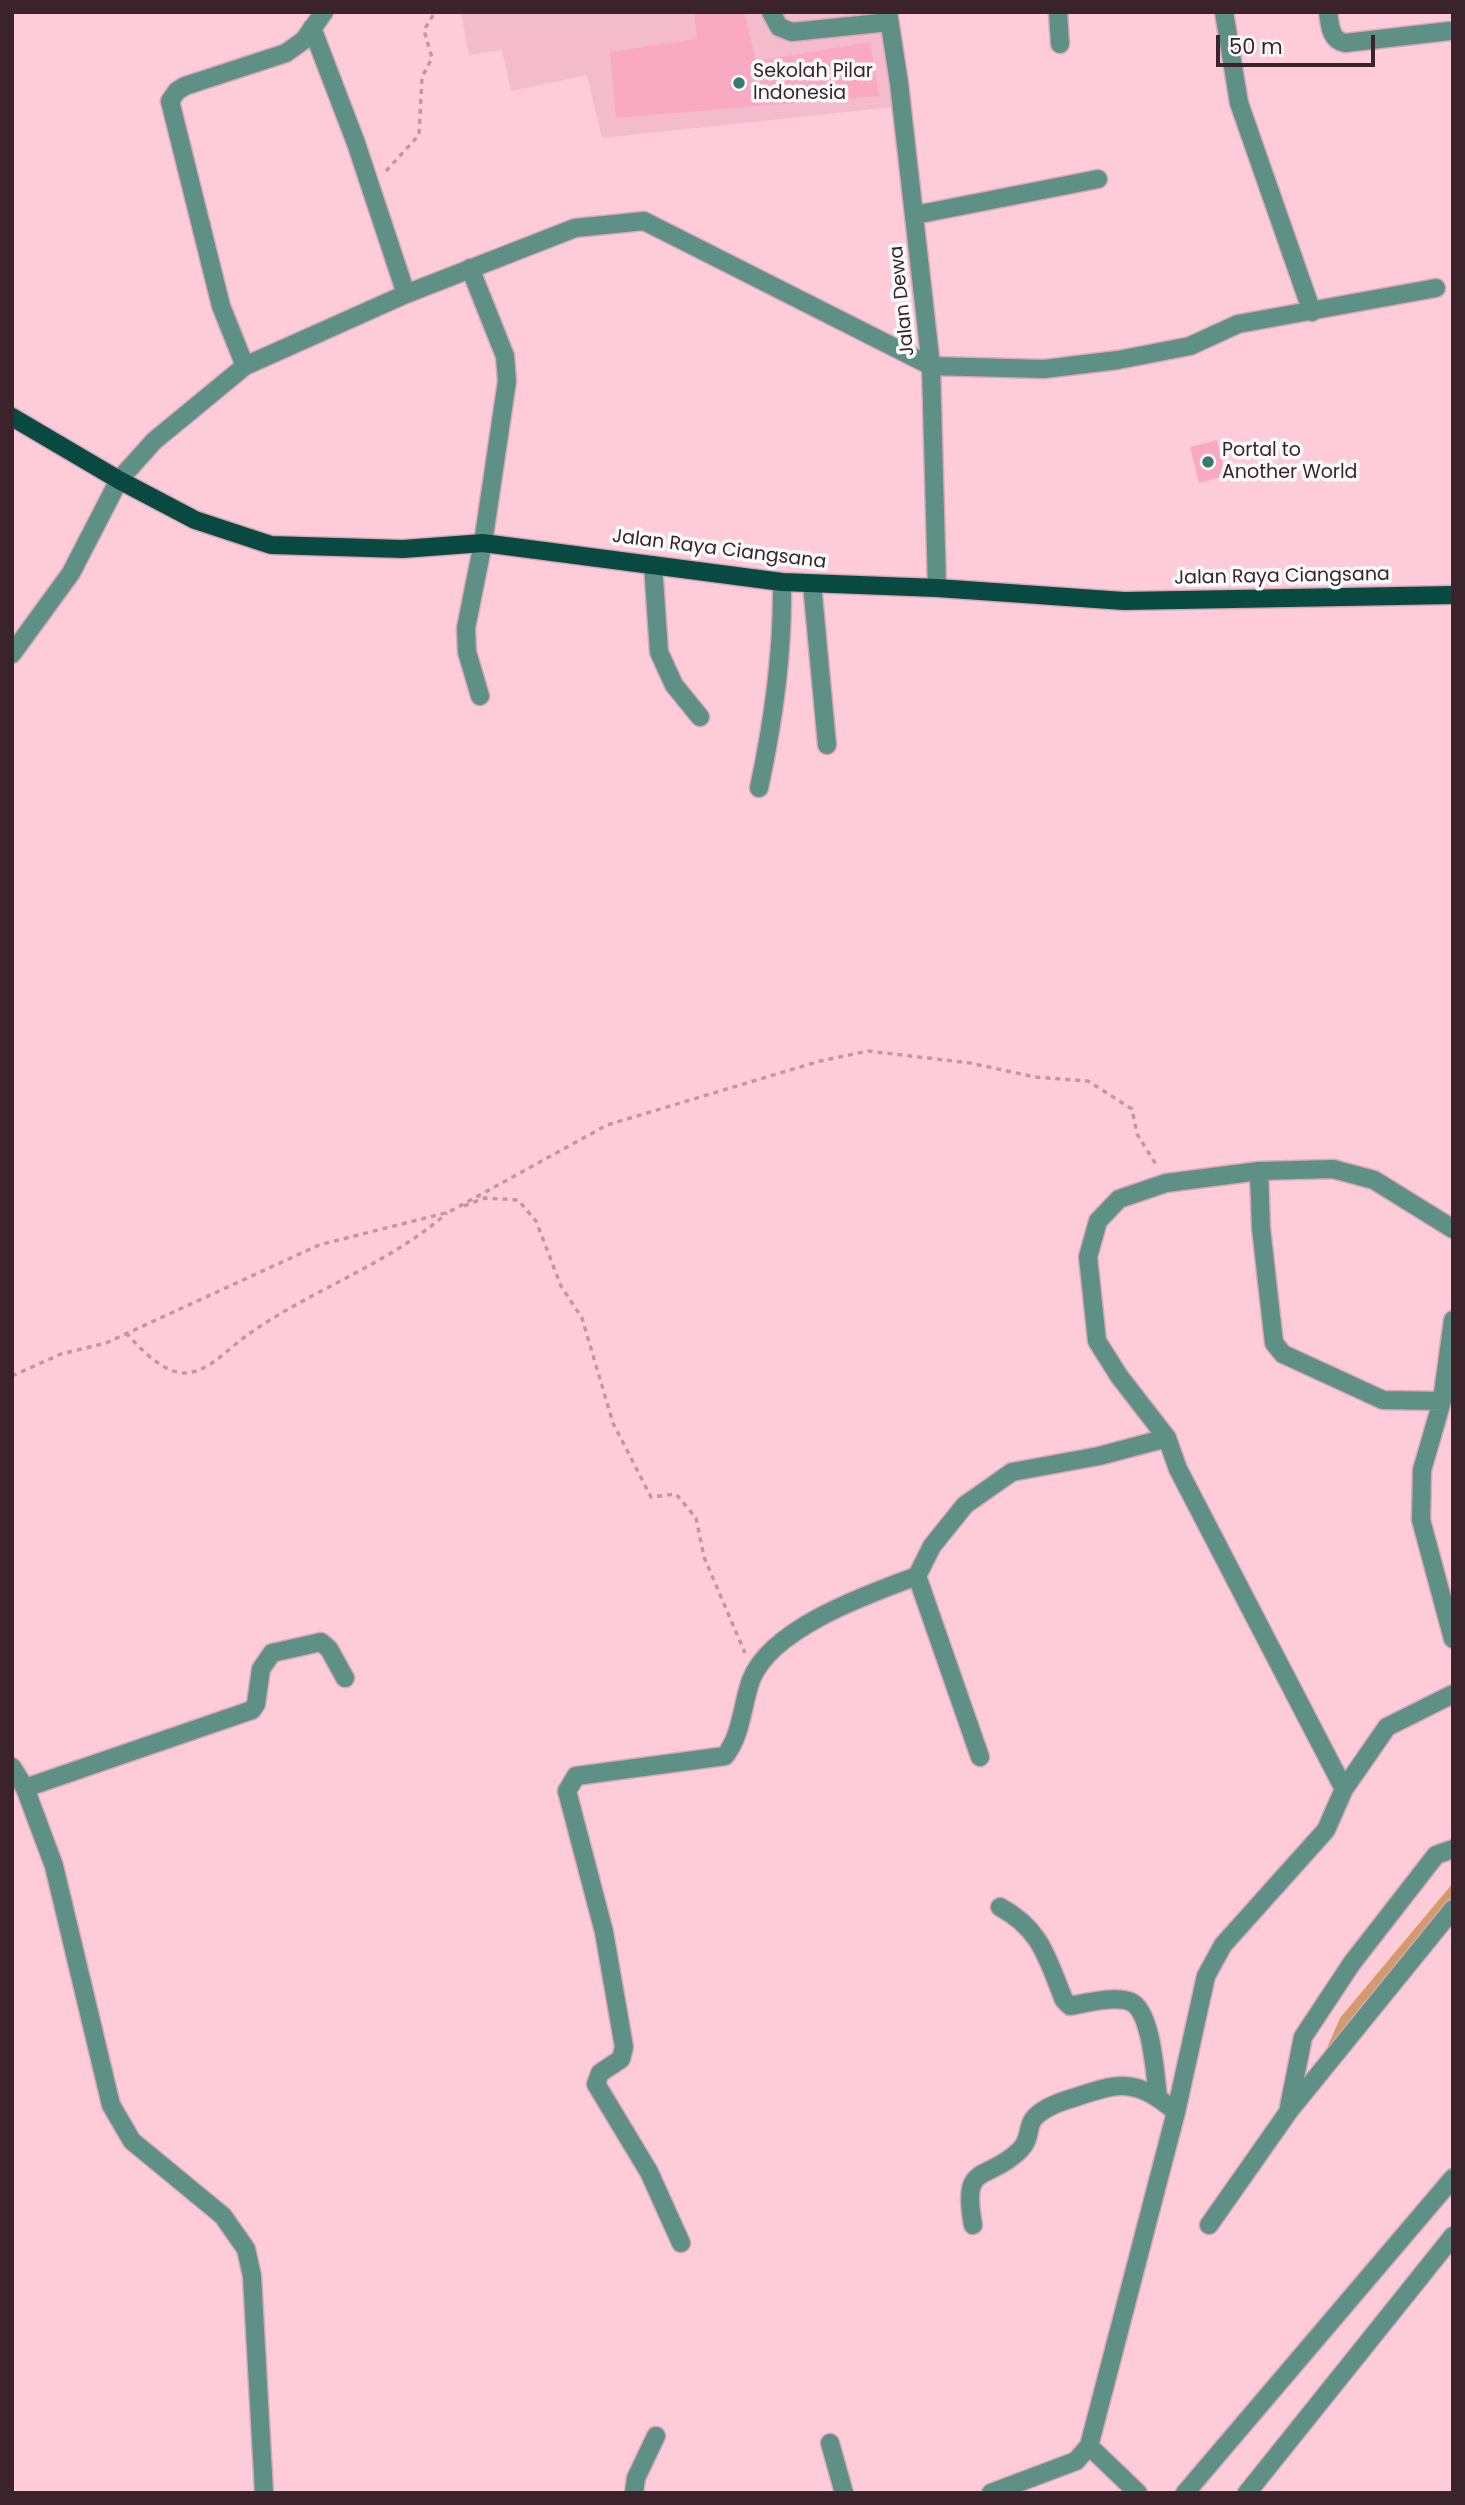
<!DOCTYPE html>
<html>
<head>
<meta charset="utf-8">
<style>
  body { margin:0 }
  #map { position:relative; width:1465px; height:2505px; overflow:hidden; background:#fecbd9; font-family:Poppins,sans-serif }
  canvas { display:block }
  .frame { position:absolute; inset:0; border:14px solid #3a232a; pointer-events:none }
  .scale { position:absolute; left:1216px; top:35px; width:159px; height:32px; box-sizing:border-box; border:4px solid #3a232a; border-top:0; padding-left:9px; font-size:21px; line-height:24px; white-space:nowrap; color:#3a232a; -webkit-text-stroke:5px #fcfcfc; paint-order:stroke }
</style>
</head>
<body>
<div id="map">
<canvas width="1465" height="2505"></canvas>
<div class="frame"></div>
<div class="scale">50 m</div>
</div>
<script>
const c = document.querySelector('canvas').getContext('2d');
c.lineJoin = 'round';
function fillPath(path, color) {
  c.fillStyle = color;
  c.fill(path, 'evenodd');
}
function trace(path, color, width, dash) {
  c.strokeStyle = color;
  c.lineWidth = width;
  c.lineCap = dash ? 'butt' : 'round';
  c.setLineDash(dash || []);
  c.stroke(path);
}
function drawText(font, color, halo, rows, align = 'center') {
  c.font = font + ' Poppins,sans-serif';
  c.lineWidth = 7;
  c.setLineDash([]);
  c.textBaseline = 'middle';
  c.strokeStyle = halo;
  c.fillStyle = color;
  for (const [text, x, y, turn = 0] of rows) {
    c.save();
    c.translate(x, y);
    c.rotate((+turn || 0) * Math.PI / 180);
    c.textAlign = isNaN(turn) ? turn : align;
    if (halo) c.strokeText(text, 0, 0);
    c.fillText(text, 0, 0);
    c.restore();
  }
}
const built = new Path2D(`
  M 461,12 L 880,12 L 893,107 L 602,138 L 587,75 L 511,91 L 502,50 L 469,55 Z`);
const green = new Path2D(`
  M 1453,1883 L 1453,1921 L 1320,2064 L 1340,2018 Z`);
const building = new Path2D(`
  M 694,12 L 744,12 L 756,61 L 870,42 L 879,96 L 616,118 L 610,52 L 697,39 Z
  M 1217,440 L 1226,476 L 1199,483 L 1190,447 Z`);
const path = new Path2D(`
  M 386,171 L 419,135 L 422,77 L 432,58 L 424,30 L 435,12
  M 464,1206 L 485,1198 L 518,1200 L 536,1221 L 561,1286 L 582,1318 L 613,1423 L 651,1497 L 676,1494 L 696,1518 L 704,1557 L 745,1653
  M 126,1333 C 140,1348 164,1375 187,1373 C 209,1371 228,1349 246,1336 C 310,1290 388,1265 447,1213
  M 12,1376 L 61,1354 L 106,1343 L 319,1245 L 449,1212 L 607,1125 L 820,1061 L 868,1051 L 970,1063 L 1035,1077 L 1088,1081 L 1132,1109 L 1137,1134 L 1157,1166`);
const minor = new Path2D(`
  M 771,12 L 779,27 L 792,32 L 889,22
  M 888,12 L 899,83 L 931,366 L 937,588
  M 1058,12 L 1060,44
  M 1224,12 L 1239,103 L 1312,312
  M 1328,12 C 1330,25 1330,40 1345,43 L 1449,31
  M 312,28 L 356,143 L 406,294
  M 915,215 L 1098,179
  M 470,268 L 505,356 L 507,381 L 483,543 L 466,628 L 467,652 L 480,696
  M 245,366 L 221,306 L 170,101 L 177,91 L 185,86 L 286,53 L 304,40 L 324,12
  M 653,565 L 659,652 L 674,685 L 700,717
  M 812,584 L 827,745
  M 12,654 L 71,573 L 119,480 L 154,441 L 245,366 L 406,294 L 575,228 L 644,221 L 931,366 L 1044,369 L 1118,360 L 1190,346 L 1238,324 L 1436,288
  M 759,788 C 774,718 783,653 782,582
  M 1259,1171 L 1261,1228 L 1274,1343 L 1283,1354 L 1383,1400 L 1442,1401
  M 1453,1320 L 1442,1401 L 1422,1470 L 1421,1520 L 1453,1639
  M 980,1757 L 917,1576 L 932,1546 L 965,1505 L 1012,1472 L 1099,1456 L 1167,1438
  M 12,1767 L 25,1788 L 54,1866 L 111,2105 L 132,2141 L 223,2216 L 246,2249 L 252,2276 L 264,2493
  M 25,1788 L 252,1710 L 256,1704 L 261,1669 L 272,1653 L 321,1642 L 329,1649 L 345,1678
  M 1344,1789 L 1178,1469 L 1167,1438 L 1119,1376 L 1097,1341 L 1088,1257 L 1098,1221 L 1119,1199 L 1166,1183 L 1259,1171 L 1333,1169 L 1374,1180 L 1453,1229
  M 1000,1907 C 1041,1929 1047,1958 1064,2000 L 1070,2006 C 1086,2003 1116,1995 1131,2002 C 1152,2012 1155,2075 1158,2097
  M 1289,2107 L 1303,2037 L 1352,1963 L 1436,1855 L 1453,1849
  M 973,2225 C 961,2160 987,2183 1020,2150 C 1032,2138 1026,2126 1035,2117 C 1045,2107 1059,2102 1073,2098 C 1120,2082 1136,2078 1176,2112
  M 1209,2225 L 1289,2111 L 1453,1909
  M 681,2243 L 649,2172 L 596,2084 L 600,2073 L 621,2059 L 624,2047 L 604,1932 L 567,1791 L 576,1776 L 725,1756 C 742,1734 742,1705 751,1680 C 771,1628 868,1594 917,1576
  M 830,2443 L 844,2493
  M 1089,2446 L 1138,2493
  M 634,2493 L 636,2478 L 656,2436
  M 991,2493 L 1076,2461 L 1089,2446 L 1176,2112 L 1206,1976 L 1223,1945 L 1326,1830 L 1344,1789 L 1387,1727 L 1453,1694
  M 1185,2493 L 1453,2178
  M 1247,2493 L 1453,2236`);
const major = new Path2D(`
  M 12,417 L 119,480 L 195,520 L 271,545 L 403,549 L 483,543 L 782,582 L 937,588 L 1124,601 L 1453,595`);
const markers = [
  [739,83,7,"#367b6e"],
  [1208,462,7,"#367b6e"]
];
const poiNames = [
  ["Sekolah Pilar",753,72],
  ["Indonesia",753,94],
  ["Portal to",1222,451],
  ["Another World",1222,473]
];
const streetNames = [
  ["Jalan Dewa",903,301,-96],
  ["Jalan Raya Ciangsana",719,550,7],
  ["Jalan Raya Ciangsana",1282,577,-1]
];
fillPath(built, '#f3bbcb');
fillPath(green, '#d39a6c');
fillPath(building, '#faa9c2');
trace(minor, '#d7a9b6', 21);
trace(major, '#d7a9b6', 21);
trace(path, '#c297a3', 3.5, [5, 5]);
trace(minor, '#5e9086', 18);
trace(major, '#084a41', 18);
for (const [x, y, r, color] of markers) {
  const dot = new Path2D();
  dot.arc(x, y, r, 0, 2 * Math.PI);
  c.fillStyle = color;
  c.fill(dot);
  trace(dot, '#fcfcfc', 2.5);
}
drawText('19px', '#3a232a', '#fcfcfc', poiNames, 'left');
drawText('19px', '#3a232a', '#fcfcfc', streetNames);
</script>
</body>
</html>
